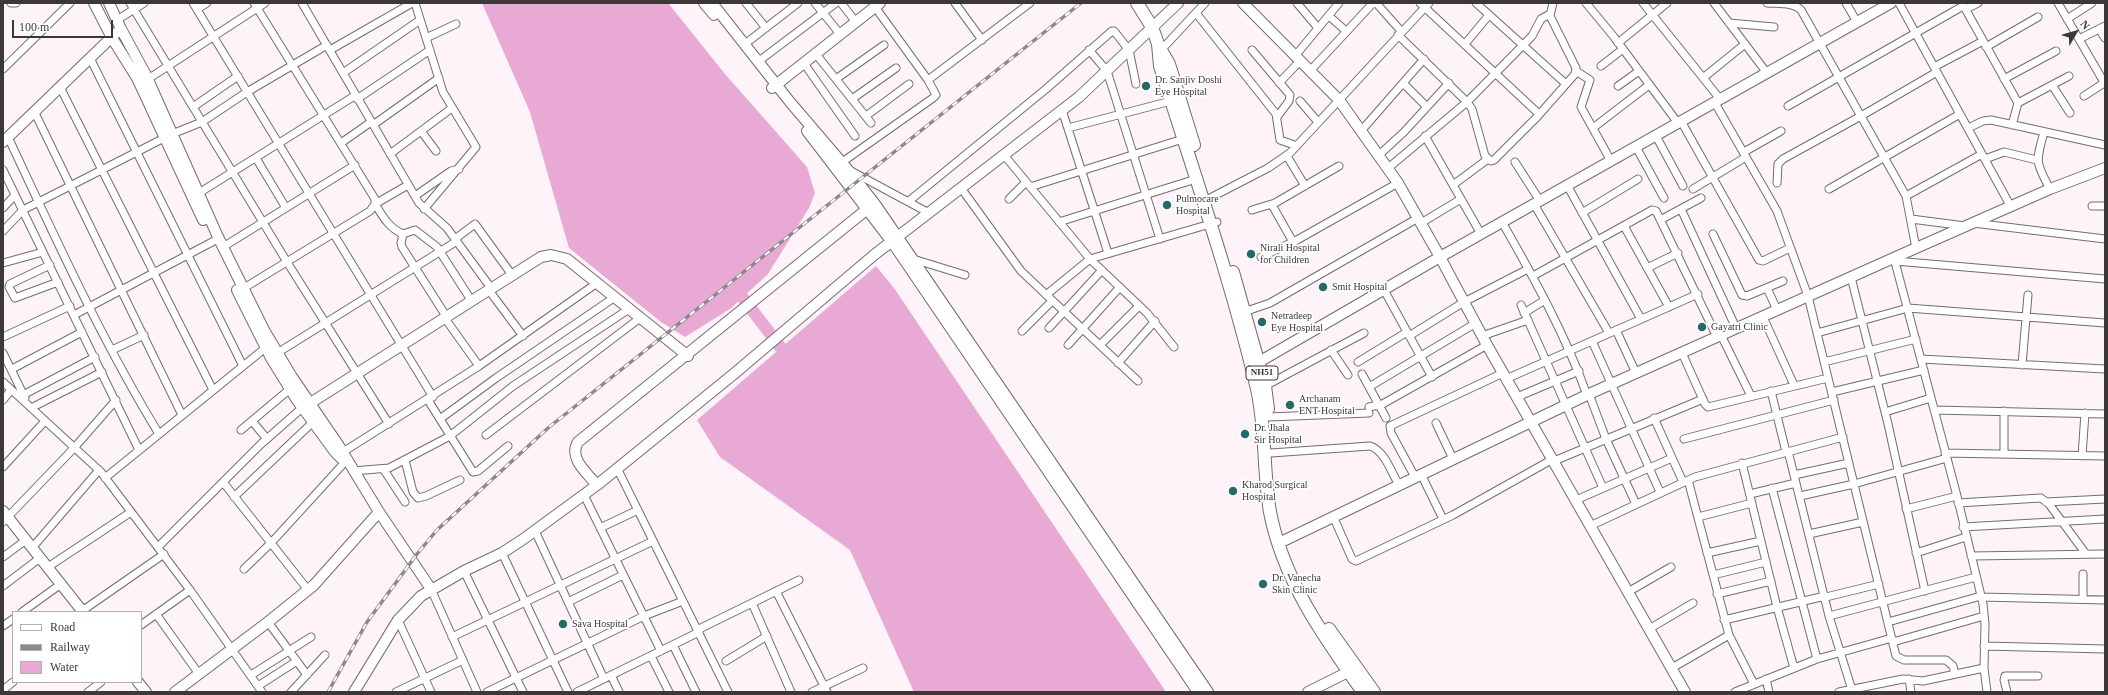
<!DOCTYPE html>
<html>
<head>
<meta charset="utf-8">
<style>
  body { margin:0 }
  #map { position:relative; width:2108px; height:695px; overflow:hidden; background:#fdf3f9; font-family:Georgia,serif }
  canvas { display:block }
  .frame { position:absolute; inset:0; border:4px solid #3b373a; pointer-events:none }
  .legend { position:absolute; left:12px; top:611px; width:130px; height:72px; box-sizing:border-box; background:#fff; border:1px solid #b1afb0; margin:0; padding:5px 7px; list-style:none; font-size:12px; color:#3b373a }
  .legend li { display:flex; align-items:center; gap:8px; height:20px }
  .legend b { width:20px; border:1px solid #b1afb0 }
  .north { position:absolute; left:2056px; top:12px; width:40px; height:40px; -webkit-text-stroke:3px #fff; paint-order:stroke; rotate:52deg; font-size:11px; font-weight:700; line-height:16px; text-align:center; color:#3b373a }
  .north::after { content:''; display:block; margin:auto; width:14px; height:18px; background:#3b373a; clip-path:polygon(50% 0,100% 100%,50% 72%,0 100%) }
  .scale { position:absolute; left:12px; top:20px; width:101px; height:18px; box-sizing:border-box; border:2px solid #3b373a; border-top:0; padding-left:5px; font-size:12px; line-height:14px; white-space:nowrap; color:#3b373a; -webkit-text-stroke:3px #fff; paint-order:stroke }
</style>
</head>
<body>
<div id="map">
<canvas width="2108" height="695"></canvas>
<div class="frame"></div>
<ul class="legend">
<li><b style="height:5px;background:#fff"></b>Road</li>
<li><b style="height:5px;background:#8e878c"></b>Railway</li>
<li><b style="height:11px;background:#e8aad4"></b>Water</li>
</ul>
<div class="north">N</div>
<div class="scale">100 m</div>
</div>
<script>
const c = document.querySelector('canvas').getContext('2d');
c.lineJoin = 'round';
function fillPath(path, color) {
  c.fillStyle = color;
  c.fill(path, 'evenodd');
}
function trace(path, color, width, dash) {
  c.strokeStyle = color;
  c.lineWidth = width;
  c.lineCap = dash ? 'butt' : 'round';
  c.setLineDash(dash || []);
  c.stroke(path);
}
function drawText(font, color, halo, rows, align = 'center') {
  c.font = font + ' Georgia,serif';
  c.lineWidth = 3.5;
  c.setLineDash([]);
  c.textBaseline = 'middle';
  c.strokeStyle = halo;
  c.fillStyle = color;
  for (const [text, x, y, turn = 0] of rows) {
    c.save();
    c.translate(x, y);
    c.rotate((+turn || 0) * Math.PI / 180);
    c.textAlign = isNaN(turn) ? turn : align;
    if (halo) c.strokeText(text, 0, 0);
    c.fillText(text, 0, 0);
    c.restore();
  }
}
const water = new Path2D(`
  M 482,3 L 668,3 L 725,74 L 807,167 L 815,193 L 809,208 L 768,274 L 730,309 L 685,337 L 661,322 L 569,248 L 530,112 Z
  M 876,266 L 894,288 L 1166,692 L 914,692 L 850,550 L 720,457 L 697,420 Z`);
const river = new Path2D(`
  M 733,285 L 791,361`);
const street = new Path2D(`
  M 11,3 L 16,3
  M 130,3 L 287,262 L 389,424
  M 193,3 L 433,397
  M 302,3 L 419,203 L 447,228 L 491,288
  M 415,3 L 443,92 L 476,147 L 424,209
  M 746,3 L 766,28
  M 815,3 L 840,34
  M 841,3 L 856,22
  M 955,3 L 982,40
  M 1297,3 L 1318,28
  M 1420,3 L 1539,114
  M 1476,3 L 1566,84
  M 1586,3 L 1614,37 L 1678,123
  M 1643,3 L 1720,99
  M 1714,3 L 1767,73
  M 1767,3 C 1779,4 1793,2 1801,10 L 1906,196 L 1916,248
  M 1846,3 L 1857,22
  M 1899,3 L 2011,207
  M 1962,3 L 2018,103 L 2012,125
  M 2058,3 L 2105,84
  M 197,9 L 207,3
  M 1966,9 L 1978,3
  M 1196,13 L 1276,114 L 1280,140 L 1297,146
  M 1329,16 L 1346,31
  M 2067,19 L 2092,3
  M 117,20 L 144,3
  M 1729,23 L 1774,27
  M 2099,29 L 2105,38
  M 1398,35 L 1467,102 L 1472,109 L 1485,156 L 1491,161 L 1494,160 L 1537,117 L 1575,74 L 1576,68 L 1550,16 L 1553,3
  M 426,38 L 456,24
  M 2079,39 L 2105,26
  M 1618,43 L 1667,3
  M 745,44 L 798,3
  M 1465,44 L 1489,15
  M 1986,47 L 2038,17
  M 1162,49 L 1205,3
  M 330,50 L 412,3
  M 1089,50 L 1107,71 L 1160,239
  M 1252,50 L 1290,95 L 1289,101 L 1277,117
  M 815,53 L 871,123
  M 1295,56 L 1339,3
  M 90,58 L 243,366
  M 759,61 L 836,3
  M 803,62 L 855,136
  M 1601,66 L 1623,49
  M 1934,67 L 1983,41
  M 3,69 L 70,3
  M 1310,71 L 1373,3 L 1377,4 L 1401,31
  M 1576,71 L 1590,80 L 1581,107 L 1611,161
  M 343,73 L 420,20
  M 1703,78 L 1745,44
  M 148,79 L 265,3
  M 836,79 L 884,45
  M 2004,79 L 2056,51
  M 928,80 L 1030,3
  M 1279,83 L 1300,61
  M 1403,83 L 1427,107
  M 2052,85 L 2070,113
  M 1618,86 L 1639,71
  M 60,87 L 213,390
  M 2084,96 L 2104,83
  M 357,99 L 430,50
  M 852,99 L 896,68
  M 1300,101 L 1318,122
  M 1715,103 L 1777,211 L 1808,296 L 1896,656 L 1904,660 L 1946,660 L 1953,666 L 1955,674
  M 2018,103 L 2069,76
  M 1788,106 L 1963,6
  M 193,107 L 238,76
  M 1062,110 L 1108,253
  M 34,111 L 182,415
  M 866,116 L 909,84
  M 1681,121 L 1759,260 L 1763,261 L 1790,248
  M 373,125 L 439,78
  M 1068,128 L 1171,101
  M 1593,128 L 1649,85
  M 1968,128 L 1983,121 L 1991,120 L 2105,145
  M 421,131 L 436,151
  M 1361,131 L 1424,59
  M 2044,132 C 2036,161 2035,162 2050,189
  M 1425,136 L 1481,234
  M 1656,136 L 1683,186
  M 8,137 C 55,237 101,339 159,434
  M 341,143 L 371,122
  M 1636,147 L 1664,198
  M 1744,152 L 1781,131
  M 390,154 L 452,108
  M 1004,155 L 1090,259 L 1147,313 L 1174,347
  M 1287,156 L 1305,186
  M 1378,156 L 1404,132 L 1449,83
  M 256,158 L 286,208
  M 1985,159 L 2004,152 L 2037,160
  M 1515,162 L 1540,201
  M 841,163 L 933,98 L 936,95 L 928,80 L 875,7
  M 1387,169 L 1467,102 L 1532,36 L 1541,19 L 1550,14
  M 3,170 L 139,450
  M 851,171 L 929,213
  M 1777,183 L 1778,164 L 1783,159 L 1861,116 L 1937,72
  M 408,185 L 375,204 C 383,217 389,228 403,234 L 415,230 L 437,247 L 471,300
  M 1453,185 L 1488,159
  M 1567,185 L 1641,319
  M 1030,187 L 1183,139
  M 961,188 L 1021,271 L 1138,381
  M 1693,189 L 1746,157
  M 1829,189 L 1960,114
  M 199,193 L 356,95
  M 415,196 L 451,171 L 459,169
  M 1906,196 L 1982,154
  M 1210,198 L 1268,168 L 1290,153 L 1429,3
  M 1009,199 L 1026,182
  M 909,201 L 1046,89 L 1112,31 L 1114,31 L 1129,50 L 1136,84
  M 1534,204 L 1609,333
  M 1272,205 L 1293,242
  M 2092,206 L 2105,206
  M 3,208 L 15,195
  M 1681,209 L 1736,328
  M 1252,210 L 1275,203 L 1339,166
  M 1582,213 L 1638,179
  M 1662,219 L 1701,198
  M 1911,219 L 1965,226
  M 1059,222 L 1196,179
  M 1502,222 C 1534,278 1565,334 1587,395
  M 1421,223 L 1461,199
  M 1973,223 L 2105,239
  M 1624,226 L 1669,307
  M 3,231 L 23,210 L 172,134 L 202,122 L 247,92 L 327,45
  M 403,234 L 401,243 L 402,247 L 446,316
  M 1713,234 L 1742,295 L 1747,296 L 1783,281
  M 455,239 L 475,224 L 512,275
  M 223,247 L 355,165
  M 1261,257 L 1297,240 L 1398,183
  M 1894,258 L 1957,496 L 1983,604 L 1985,624 L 1984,668 L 1987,692
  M 913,259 L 965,275
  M 1895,261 L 2105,279
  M 3,263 L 43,252
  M 50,265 L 10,284 L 9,287 L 15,298 L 58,282
  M 1647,268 L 1678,253
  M 1533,276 L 1652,210 L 1656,211 L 1717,337
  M 1851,277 L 1888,424 L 1925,591
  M 244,288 L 370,211 L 375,204 L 375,199 L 254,3
  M 1767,288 L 1777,310
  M 488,289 L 523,336
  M 1384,290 L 1432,377
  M 1046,295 L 1090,259 L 1217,222
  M 1521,305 L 1603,488
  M 1241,313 L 1270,303 L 1418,218
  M 1524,313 L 1545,300
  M 74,315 L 214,241
  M 444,317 L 479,366
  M 1763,317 L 1794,385
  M 1049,328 L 1102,270
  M 1616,330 L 1636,373
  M 1022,331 L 1052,301
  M 1817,333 L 1908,308 L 2105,323
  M 1721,335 L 1751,396
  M 1409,336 L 1464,302 L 1528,269
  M 1482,336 L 1528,320
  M 3,337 L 70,306
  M 1592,341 L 1660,492
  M 1068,345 L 1120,287
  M 1100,345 L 1139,306
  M 112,350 L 144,335
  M 1331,350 L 1348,375
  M 3,353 L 25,398
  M 1682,353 L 1705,404 L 1708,407 L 1828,378
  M 274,355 L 457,241
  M 1921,359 L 2105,369
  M 1358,362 L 1407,332
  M 1824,362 L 1916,339
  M 1118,363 L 1155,321
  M 2022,365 L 2028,295
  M 12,369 L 82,332
  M 1362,374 L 1386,418
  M 1506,379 L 1698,294
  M 3,382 L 101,472 L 190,590 L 262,692
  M 1265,386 L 1364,333
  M 1369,387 L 1476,323
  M 1771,391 L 1786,452
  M 1832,392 L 1924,370
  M 1589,394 L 1606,439 L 1636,504
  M 23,395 L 95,357
  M 1517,397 L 1579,371
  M 3,400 L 11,390
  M 428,400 L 473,472 L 478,471 L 508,446
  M 1379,406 L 1487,345
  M 1369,407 L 1379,405
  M 31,408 L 102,372
  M 1934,410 L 2105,414
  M 2004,411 L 2004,454
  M 1885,412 L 1931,398
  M 1268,417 L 1369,413
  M 1654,418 L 1683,482
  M 440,419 L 496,378 L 615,297
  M 252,421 L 267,439
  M 1436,423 L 1453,459
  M 241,430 L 290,389
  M 486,435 L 640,318
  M 1684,439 L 1834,400
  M 1788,451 L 1829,616 L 1852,690
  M 343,452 L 479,366 L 597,283
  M 1271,453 L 1370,446 C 1385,451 1391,472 1399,485
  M 1945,453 L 2105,456
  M 2082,456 L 2085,413
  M 405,460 L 413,492 L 418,498 L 426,496 L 460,480
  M 1554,461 L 1703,399
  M 1742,463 L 1777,607 L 1794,668
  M 3,467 L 45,421
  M 617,468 L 728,692
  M 384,470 L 405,502
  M 353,471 L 389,468 L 450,436 L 513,386 L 629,309
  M 1421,474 L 1443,519
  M 1794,475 L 1849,463
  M 1415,477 L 1391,433 L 1390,426 L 1503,373
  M 105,478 L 269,345
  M 1688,480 L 1729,635 L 1754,684
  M 223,482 L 308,590
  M 1772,488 L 1817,659
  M 1750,494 L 1796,483
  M 584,495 L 661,651
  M 1800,496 L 1854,484 L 1947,458
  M 234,497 L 313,422
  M 1576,500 L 1672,458
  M 2046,502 L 2105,499
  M 1958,503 L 2041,498 L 2049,504 L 2086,554
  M 1906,509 L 1957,496
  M 1333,516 L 1352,559 L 1356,561 L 1453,515 L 1553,459
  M 1698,517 L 1752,503
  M 3,522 L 74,448 L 116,400
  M 1590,526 L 1695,477 L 1843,437
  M 1963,527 L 2105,519
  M 600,528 L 638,510
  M 535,531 L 604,679
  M 1809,534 L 1863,522
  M 158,547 L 261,444 L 302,408
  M 32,548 L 99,470
  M 502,553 L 568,692
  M 1707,553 L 1761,541
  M 1916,553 L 1966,537
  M 1971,556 L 2105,554
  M 3,557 L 26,540
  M 48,567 L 131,512
  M 244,569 L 271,543 L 345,462
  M 464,571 L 523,692
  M 1713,575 L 1766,562
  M 3,586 L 40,558
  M 431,589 L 477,692
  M 776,591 L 827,692
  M 1628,592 L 1671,567
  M 1717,594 L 1771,581
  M 1826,597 L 1879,584
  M 1981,597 L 2105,600
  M 2083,599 L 2083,574
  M 568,602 L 623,575
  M 752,603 L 791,692
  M 82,611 L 164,554
  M 22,612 L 61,584
  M 156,614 L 199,674
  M 1829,616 L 1976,577
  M 398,620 L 431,692
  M 1724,620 L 1825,596
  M 268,622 L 307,675
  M 1888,622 L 1981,596
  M 141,625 L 190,590
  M 3,626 L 13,619
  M 1649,629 L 1693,603
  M 697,630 L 799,580
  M 452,637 L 653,541
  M 1893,642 L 1984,616
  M 673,645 L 696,692
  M 1984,646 L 2105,649
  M 651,656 L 669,692
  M 726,661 L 767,636
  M 1672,668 L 1729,635
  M 251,675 L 311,637
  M 611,675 L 619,692
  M 1766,679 L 1769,692
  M 1909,679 L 1911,692
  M 258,686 L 297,661
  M 3,690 L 13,682
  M 88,692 L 101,682
  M 291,692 L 325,655
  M 396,692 L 463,660
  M 487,692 L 644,616 L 683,601
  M 577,692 L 699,632
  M 812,692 L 863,668
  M 1735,692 L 1817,659 L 1892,638
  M 1839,692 L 1903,679 L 1923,681 L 1984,668
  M 2007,692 L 2004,680 L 2005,676 L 2038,676`);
const secondary = new Path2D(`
  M 94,3 L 112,38 L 137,78 L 203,220
  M 109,3 L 121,29 L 146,75 L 218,237 L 264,330 L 292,377 L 339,446 L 379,512 L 431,589
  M 704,3 L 714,15
  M 712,3 L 790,102 L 849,171 L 875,204 L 1208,692
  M 1243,3 L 1339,100 L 1398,183 L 1440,257 L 1487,345 L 1685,692
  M 772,88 L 880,3
  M 807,131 L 892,242 L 1198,692
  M 3,142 L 116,33
  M 237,290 L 271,358 L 297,400 L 335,452 L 342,459
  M 1252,366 L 1440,257 L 1891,3
  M 304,407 L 541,257 L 551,255 L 567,259 L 688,356
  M 597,485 C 587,473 568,458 578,442 L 871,206
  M 3,511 L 83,612
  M 1279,543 L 1589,394 L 1916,248 L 2050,189 L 2105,168
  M 138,682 L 146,692
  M 175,692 L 268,622 L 314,585 L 379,512
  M 354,692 L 398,620 L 421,596 L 464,571 L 502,553 L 522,540 L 597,485 L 735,373 L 874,255 L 1079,97 L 1178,3
  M 1308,692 L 1354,669`);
const highway = new Path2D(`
  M 1137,3 L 1152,27 L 1158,44 L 1160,66 C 1194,173 1231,280 1257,389 C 1266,428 1263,472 1270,512 C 1283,580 1324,637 1363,692
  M 1158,45 L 1169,64 L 1194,145
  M 1233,272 L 1265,386 L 1268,409
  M 1329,629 L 1374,692`);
const rail = new Path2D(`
  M 328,692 L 367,622 L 417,554 L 437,530 L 548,428 L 1081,3`);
const markers = [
  [1146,86,5,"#216c69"],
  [1167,205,5,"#216c69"],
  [1251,254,5,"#216c69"],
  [1323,287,5,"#216c69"],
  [1262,322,5,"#216c69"],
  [1702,327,5,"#216c69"],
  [1290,405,5,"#216c69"],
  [1245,434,5,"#216c69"],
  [1233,491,5,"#216c69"],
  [1263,584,5,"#216c69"],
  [563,624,5,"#216c69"]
];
const shields = [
  [1262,373,32]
];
const shieldNames = [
  ["NH51",1262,373]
];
const poiNames = [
  ["Dr. Sanjiv Doshi",1155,80],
  ["Eye Hospital",1155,92],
  ["Pulmocare",1176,199],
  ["Hospital",1176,211],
  ["Nirali Hospital",1260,248],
  ["for Children",1260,260],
  ["Smit Hospital",1332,287],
  ["Netradeep",1271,316],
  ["Eye Hospital",1271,328],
  ["Gayatri Clinic",1711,327],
  ["Archanam",1299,399],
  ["ENT Hospital",1299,411],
  ["Dr. Jhala",1254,428],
  ["Sir Hospital",1254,440],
  ["Kharod Surgical",1242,485],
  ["Hospital",1242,497],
  ["Dr. Vanecha",1272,578],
  ["Skin Clinic",1272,590],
  ["Sava Hospital",572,624]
];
fillPath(water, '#e8aad4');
trace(river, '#e8aad4', 12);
trace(street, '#746c71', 9);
trace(secondary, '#746c71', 12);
trace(highway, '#746c71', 14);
trace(street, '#fff', 7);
trace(secondary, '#fff', 10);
trace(highway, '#fff', 12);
trace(rail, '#8e878c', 3.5);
trace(rail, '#fff', 2, [6]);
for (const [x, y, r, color] of markers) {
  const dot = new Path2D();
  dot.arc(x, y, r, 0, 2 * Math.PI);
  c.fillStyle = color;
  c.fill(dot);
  trace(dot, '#fff', 1.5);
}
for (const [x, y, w] of shields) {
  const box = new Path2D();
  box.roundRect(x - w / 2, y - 7, w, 14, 3);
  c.fillStyle = '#fff';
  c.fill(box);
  trace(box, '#3b373a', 1);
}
drawText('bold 9px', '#3b373a', null, shieldNames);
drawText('10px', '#3b373a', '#fff', poiNames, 'left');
</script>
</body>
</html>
